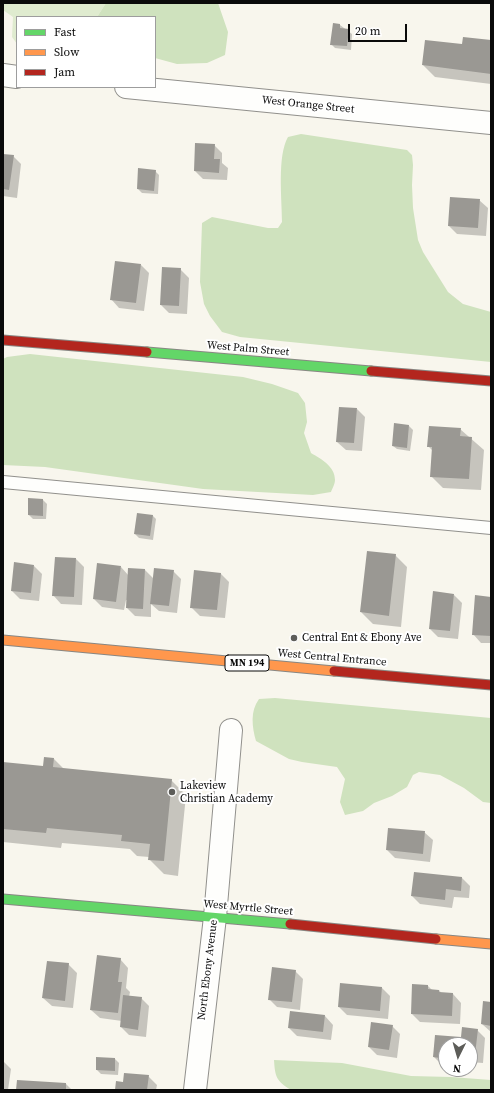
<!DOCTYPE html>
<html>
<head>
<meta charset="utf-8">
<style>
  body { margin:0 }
  #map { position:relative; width:494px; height:1093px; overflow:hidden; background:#f8f6ed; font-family:"Source Serif 4",serif }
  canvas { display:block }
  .frame { position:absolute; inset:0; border:4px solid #0a0a0a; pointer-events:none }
  .legend { position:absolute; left:16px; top:16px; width:140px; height:72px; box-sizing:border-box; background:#fff; border:1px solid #9d9d9d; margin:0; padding:5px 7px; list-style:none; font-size:12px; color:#0a0a0a }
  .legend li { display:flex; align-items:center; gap:8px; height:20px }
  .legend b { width:20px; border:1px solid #9d9d9d }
  .north { position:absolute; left:438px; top:1037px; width:40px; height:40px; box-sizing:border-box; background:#fff; border:1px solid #9d9d9d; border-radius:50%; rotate:185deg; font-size:11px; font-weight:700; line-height:16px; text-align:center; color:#0a0a0a }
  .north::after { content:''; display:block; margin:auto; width:14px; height:18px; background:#5d5d59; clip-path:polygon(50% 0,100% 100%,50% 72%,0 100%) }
  .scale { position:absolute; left:348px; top:24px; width:59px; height:18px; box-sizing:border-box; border:2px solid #0a0a0a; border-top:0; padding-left:5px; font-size:12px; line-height:14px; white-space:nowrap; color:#0a0a0a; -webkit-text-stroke:3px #fff; paint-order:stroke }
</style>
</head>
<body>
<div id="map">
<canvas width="494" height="1093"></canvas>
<div class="frame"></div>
<ul class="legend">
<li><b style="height:5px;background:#63d668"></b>Fast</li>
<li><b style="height:5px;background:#ff974d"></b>Slow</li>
<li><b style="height:5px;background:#b3261e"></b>Jam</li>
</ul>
<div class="north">N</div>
<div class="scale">20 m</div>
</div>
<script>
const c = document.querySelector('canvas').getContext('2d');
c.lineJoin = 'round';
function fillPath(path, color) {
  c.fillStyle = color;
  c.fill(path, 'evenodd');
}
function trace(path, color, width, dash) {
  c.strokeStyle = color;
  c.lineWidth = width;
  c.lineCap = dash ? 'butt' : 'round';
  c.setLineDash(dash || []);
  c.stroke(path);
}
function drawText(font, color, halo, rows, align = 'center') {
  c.font = font + ' "Source Serif 4",serif';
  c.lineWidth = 4;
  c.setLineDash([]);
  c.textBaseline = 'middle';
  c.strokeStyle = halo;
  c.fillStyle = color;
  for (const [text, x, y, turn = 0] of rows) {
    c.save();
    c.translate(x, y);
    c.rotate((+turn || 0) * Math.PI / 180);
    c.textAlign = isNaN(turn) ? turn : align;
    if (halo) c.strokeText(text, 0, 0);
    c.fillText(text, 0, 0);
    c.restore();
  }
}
const green = new Path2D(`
  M 3,3 L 106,3 L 97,17 L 17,17 L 17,44 L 12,37 L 13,17 L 3,10 Z`);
const forest = new Path2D(`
  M 106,3 L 218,3 L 228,32 L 225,55 L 207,63 L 177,64 L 155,58 L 155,17 L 97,17 Z
  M 301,134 L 407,150 L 412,155 L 413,165 L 412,185 L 413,208 L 418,240 L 423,252 L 448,292 L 463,304 L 491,312 L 491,362 L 240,337 L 222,332 L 210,316 L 204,304 L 200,282 L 202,223 L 212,217 L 268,228 L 278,228 L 282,222 C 282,199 277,156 288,137 Z
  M 30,354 L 243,377 L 272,384 L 298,393 L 305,403 L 307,422 L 304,433 L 311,453 C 321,459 335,466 335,480 C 335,484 332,489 331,492 L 313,495 L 203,489 L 45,467 L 3,465 L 3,359 L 7,357 Z
  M 275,698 L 491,718 L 491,803 L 483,802 L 464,788 L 440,775 L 419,772 L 413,775 L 407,787 L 392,796 L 374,803 L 363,811 L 345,815 L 340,802 L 345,779 L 337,767 L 302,762 L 289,759 L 256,741 C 252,727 250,711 259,699 Z
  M 274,1060 L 342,1063 L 411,1076 L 451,1077 L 491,1080 L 491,1090 L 291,1090 C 276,1081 275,1076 274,1060 Z`);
const shadow = new Path2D(`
  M 340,25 L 352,34 L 351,50 L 335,48 L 331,44 Z
  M 491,41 L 491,84 L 435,77 L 423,65 L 463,45 Z
  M 214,145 L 222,153 L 222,163 L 228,168 L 227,180 L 203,179 L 195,171 Z
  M 3,155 L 13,156 L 21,164 L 17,198 L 3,196 Z
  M 155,171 L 159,175 L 158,194 L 142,193 L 138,189 Z
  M 479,200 L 488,208 L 486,236 L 457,234 L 449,226 Z
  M 141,265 L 149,273 L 144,311 L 119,308 L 111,299 Z
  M 180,269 L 189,278 L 187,314 L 169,313 L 161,305 Z
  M 357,409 L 365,417 L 362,451 L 346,450 L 337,442 Z
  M 395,424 L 409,426 L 413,430 L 410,451 L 397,449 L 393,446 Z
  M 460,429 L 484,450 L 481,490 L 443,488 L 431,476 L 433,451 L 428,446 Z
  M 29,499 L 43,500 L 47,504 L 46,519 L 33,519 L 29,515 Z
  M 152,515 L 156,519 L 153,540 L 139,538 L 135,534 Z
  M 395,555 L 407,567 L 401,627 L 373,624 L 361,612 Z
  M 76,559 L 84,567 L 82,605 L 61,604 L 53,595 Z
  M 34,566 L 42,574 L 39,601 L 20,599 L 12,591 Z
  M 121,567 L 129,576 L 145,570 L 154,579 L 173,571 L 181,579 L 177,613 L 159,611 L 151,604 L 151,617 L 135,616 L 127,608 L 127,600 L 126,600 L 124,610 L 102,607 L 94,599 Z
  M 195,571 L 221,574 L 229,582 L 225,618 L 200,616 L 191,607 Z
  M 454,595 L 462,603 L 458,639 L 438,637 L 430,629 Z
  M 491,598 L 491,643 L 481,643 L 473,634 Z
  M 54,759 L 64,769 L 171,780 L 186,795 L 178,876 L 164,874 L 149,859 L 149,857 L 137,856 L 130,849 L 62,843 L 61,848 L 3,842 L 3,763 L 44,767 Z
  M 389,829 L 424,832 L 433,840 L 430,862 L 395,858 L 387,850 Z
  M 462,878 L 470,886 L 469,898 L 454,897 L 452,908 L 420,904 L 412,896 Z
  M 120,959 L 128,968 L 126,988 L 130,992 L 129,997 L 141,998 L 149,1006 L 146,1037 L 129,1035 L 121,1027 L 122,1021 L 100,1018 L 91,1010 Z
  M 68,964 L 77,973 L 73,1008 L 52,1006 L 43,998 Z
  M 295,971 L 303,979 L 300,1010 L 277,1007 L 269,999 Z
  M 428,986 L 432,990 L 439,990 L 442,994 L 453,994 L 461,1003 L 460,1024 L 420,1022 L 412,1014 Z
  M 382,988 L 390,996 L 388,1019 L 347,1015 L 339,1007 Z
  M 491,1003 L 491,1032 L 482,1024 Z
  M 325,1016 L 333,1025 L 331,1040 L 297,1036 L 289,1028 Z
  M 392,1026 L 400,1034 L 397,1058 L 377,1055 L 369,1047 Z
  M 477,1030 L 485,1038 L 483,1063 L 470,1062 L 470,1045 L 446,1045 L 446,1065 L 442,1065 L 434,1057 L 436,1036 L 462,1038 Z
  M 97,1058 L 115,1059 L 119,1063 L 118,1075 L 101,1074 L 97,1070 Z
  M 3,1061 L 11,1069 L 8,1090 L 3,1090 Z
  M 148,1076 L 157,1085 L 156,1090 L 116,1090 L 124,1084 Z
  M 66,1084 L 72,1090 L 17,1090 Z`);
const building = new Path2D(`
  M 333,23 L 340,24 L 340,28 L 349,29 L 347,46 L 330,45 Z
  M 463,37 L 491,40 L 491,74 L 422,65 L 425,40 L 462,44 Z
  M 195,143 L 215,144 L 214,159 L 220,159 L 219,173 L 194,171 Z
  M 3,154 L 14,155 L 9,190 L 3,189 Z
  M 138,168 L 156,170 L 154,191 L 137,189 Z
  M 450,197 L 480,199 L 478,228 L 448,226 Z
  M 115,261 L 141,264 L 136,303 L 110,300 Z
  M 162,267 L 181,268 L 179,306 L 160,305 Z
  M 339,407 L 357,408 L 354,443 L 336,442 Z
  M 394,423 L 409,425 L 407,448 L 392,446 Z
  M 429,426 L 461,428 L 460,436 L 472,437 L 469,479 L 430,477 L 432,447 L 427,447 Z
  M 28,498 L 43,499 L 43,516 L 28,515 Z
  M 137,513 L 153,515 L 150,536 L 134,534 Z
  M 367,551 L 396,554 L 389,616 L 360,612 Z
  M 55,557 L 76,558 L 74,597 L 52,596 Z
  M 14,562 L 34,565 L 31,593 L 11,591 Z
  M 97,563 L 121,566 L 116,602 L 93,599 Z
  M 128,568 L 145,569 L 143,609 L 126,608 Z
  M 154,568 L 174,570 L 169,606 L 150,604 Z
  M 194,570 L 221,573 L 217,610 L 190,608 Z
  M 433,591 L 454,594 L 450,631 L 429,629 Z
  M 475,595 L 491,597 L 491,636 L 472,635 Z
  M 44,757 L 54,758 L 53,767 L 172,779 L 164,861 L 148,860 L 150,844 L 121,841 L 122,835 L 47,828 L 46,833 L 3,829 L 3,762 L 43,766 Z
  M 388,828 L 425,831 L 423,854 L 386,850 Z
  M 414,872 L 462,877 L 461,891 L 446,889 L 445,900 L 411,896 Z
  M 97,955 L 121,958 L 118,982 L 122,982 L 118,1013 L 90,1010 Z
  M 47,961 L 69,963 L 65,1001 L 42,998 Z
  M 272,967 L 296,970 L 292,1002 L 268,1000 Z
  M 340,983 L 382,987 L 380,1011 L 338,1007 Z
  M 412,984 L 428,985 L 428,989 L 439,990 L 439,992 L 453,993 L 452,1016 L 411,1014 Z
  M 123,995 L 142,997 L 138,1030 L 120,1027 Z
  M 483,1001 L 491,1002 L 491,1026 L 481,1024 Z
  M 290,1011 L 325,1015 L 323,1032 L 288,1028 Z
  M 371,1022 L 393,1025 L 389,1050 L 368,1047 Z
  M 462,1027 L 478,1029 L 475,1055 L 470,1055 L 470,1045 L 446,1045 L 446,1059 L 433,1057 L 435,1035 L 461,1037 Z
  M 96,1057 L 115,1058 L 115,1071 L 96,1070 Z
  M 124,1073 L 149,1075 L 147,1090 L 115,1090 L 116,1081 L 123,1082 Z
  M 17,1080 L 66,1083 L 66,1090 L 16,1090 Z`);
const lane = new Path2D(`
  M 3,482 L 491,528`);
const street = new Path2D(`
  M 3,75 L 17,77
  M 126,87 L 491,123
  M 195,1090 L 215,917 L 231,730`);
const fast = new Path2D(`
  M 147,352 L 371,371
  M 3,899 L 290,924`);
const slow = new Path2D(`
  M 3,640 L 334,671
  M 436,939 L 491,944`);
const jam = new Path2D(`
  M 3,340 L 147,352
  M 371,371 L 491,381
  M 334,671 L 491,685
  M 290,924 L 436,939`);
const markers = [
  [294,638,4,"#5d5d59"],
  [172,792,4,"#5d5d59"]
];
const shields = [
  [247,663,44]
];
const shieldNames = [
  ["MN 194",247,663]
];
const streetNames = [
  ["West Orange Street",308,105,6],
  ["West Palm Street",248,349,5],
  ["West Central Entrance",332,658,5],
  ["West Myrtle Street",248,908,5],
  ["North Ebony Avenue",208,970,-83]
];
const poiNames = [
  ["Central Ent & Ebony Ave",302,638],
  ["Lakeview",180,786],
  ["Christian Academy",180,799]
];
fillPath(green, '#dfebcf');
fillPath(forest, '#cfe2be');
fillPath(shadow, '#0003');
fillPath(building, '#9a9893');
trace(lane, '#91908c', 14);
trace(street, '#91908c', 24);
trace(fast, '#888783', 11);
trace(slow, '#888783', 11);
trace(jam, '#888783', 11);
trace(lane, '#fefefc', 12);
trace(street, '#fefefc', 22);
trace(fast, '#63d668', 9);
trace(slow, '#ff974d', 9);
trace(jam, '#b3261e', 9);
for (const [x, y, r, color] of markers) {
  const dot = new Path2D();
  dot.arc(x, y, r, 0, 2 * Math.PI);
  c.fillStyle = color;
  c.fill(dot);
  trace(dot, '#fff', 1.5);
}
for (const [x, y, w] of shields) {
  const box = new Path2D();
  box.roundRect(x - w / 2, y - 8, w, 16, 3);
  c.fillStyle = '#fff';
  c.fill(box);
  trace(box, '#0a0a0a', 1);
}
drawText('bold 10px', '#0a0a0a', null, shieldNames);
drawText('11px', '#0a0a0a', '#fff', streetNames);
drawText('11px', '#0a0a0a', '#fff', poiNames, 'left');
</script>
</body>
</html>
